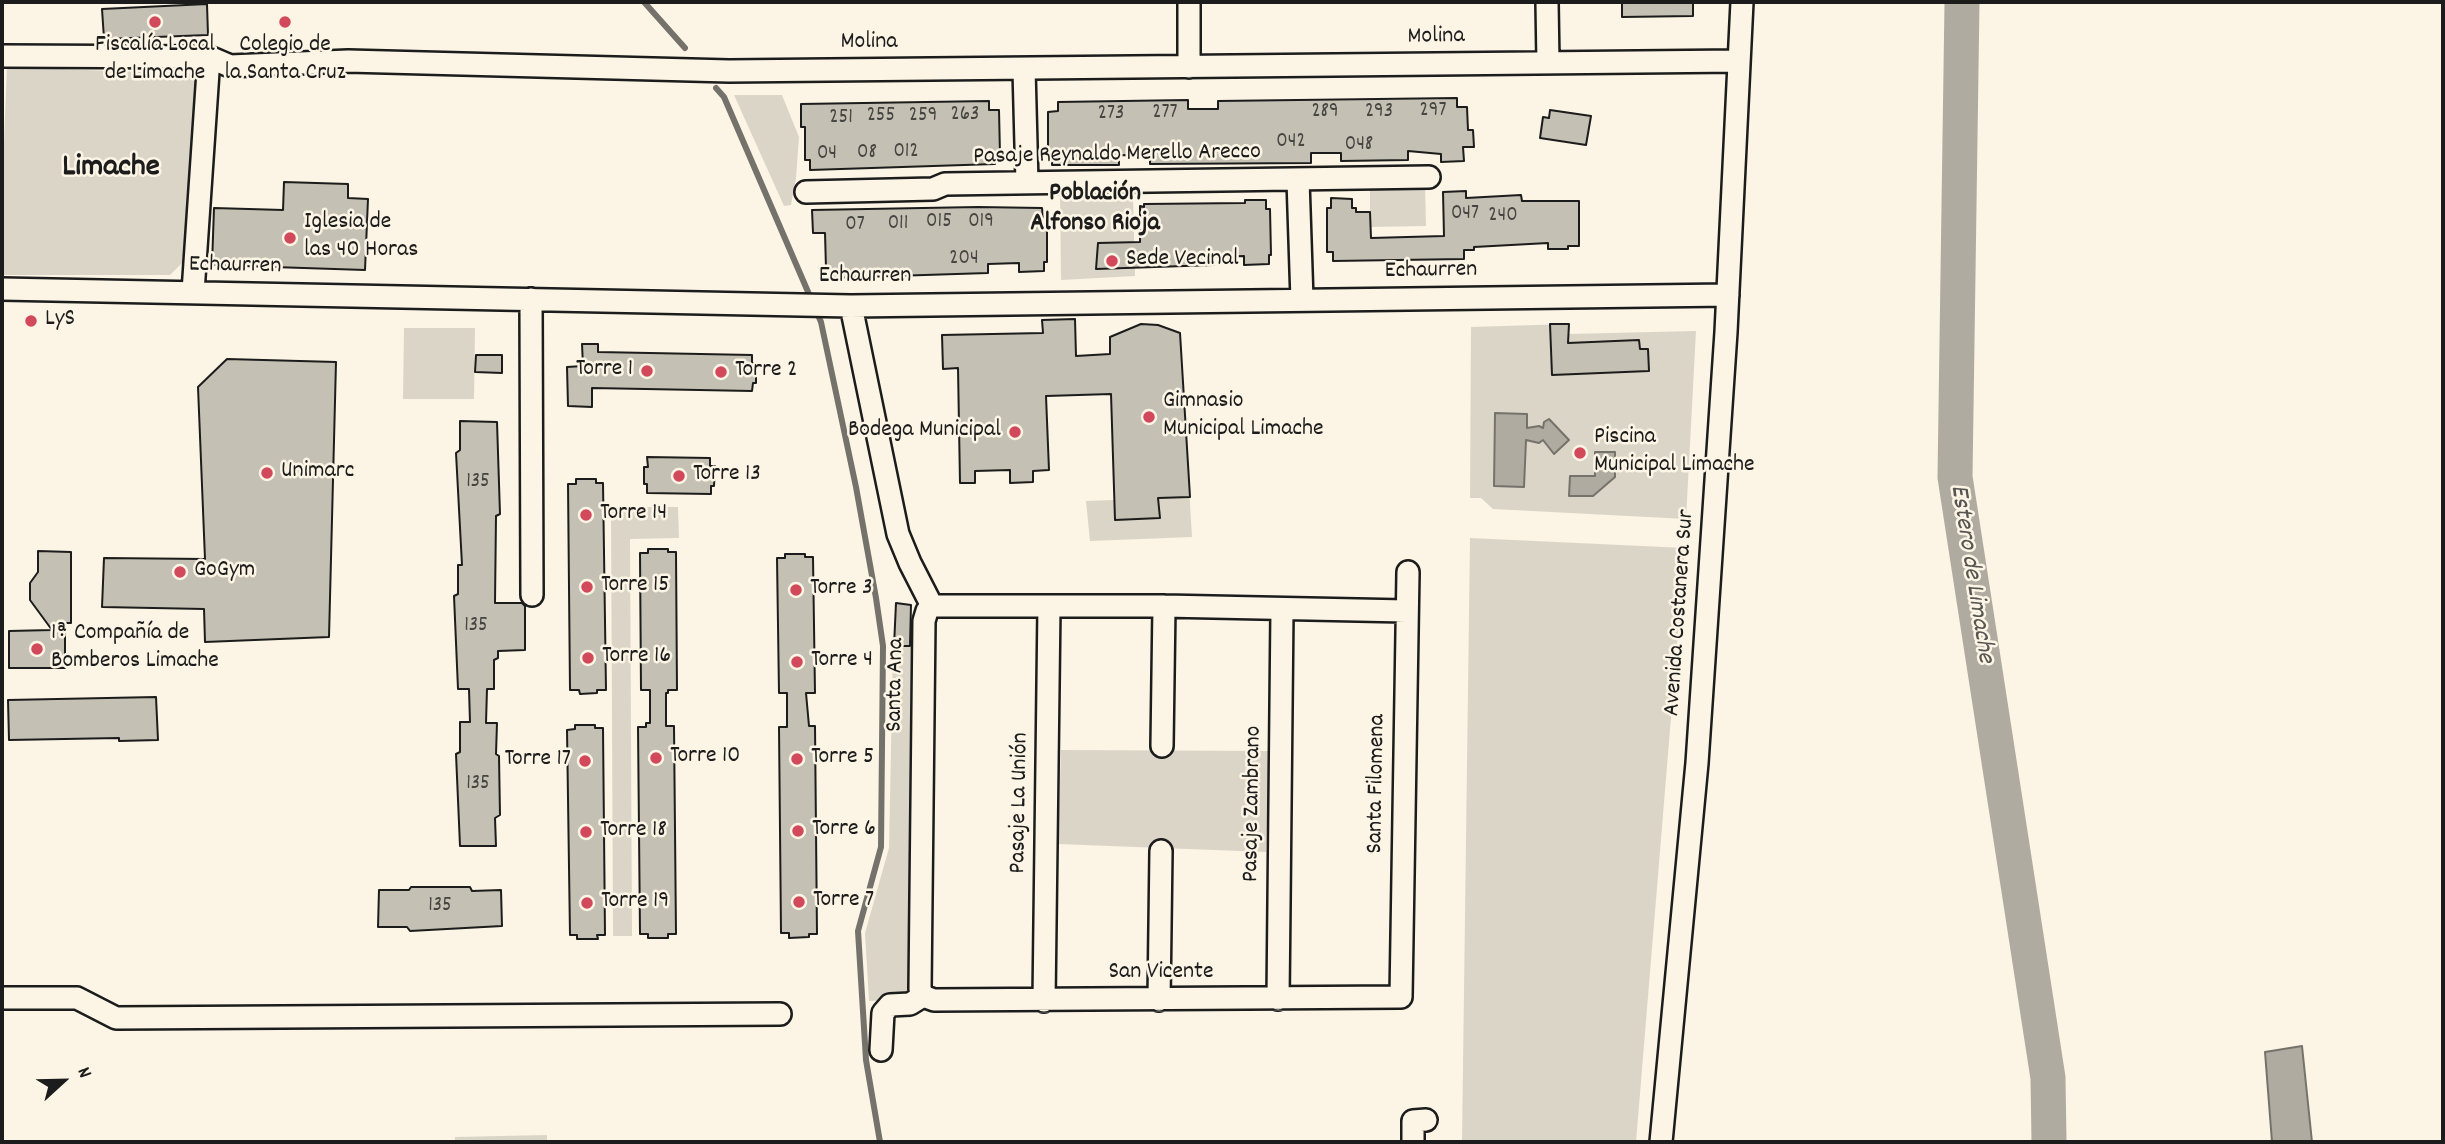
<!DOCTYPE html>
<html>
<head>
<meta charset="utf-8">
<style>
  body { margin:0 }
  #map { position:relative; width:2445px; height:1144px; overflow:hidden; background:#fcf5e5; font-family:Dekko,sans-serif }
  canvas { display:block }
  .frame { position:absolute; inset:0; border:4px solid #1c1c1c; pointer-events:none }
  .north { position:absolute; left:28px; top:1046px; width:70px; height:70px; -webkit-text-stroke:5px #fcf5e5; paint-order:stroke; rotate:68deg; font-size:19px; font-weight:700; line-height:28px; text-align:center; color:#1c1c1c }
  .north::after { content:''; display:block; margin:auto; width:24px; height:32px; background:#1c1c1c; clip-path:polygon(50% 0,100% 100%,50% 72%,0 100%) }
</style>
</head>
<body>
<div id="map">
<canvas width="2445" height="1144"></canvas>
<div class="frame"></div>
<div class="north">N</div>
</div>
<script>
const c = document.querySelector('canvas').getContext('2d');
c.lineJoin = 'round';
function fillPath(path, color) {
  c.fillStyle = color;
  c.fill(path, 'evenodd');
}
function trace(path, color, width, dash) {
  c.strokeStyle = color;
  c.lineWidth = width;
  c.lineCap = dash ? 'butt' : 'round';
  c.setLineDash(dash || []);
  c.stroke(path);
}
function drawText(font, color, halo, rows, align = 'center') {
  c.font = font + ' Dekko,sans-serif';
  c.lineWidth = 5;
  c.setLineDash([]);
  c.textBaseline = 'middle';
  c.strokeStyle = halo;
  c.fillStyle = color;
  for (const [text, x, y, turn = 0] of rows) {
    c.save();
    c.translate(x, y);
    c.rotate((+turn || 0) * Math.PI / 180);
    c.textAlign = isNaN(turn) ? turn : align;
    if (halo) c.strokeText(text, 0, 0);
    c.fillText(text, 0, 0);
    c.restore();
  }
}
const green = new Path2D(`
  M 7,67 L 194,74 L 200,81 L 184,261 L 170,275 L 2,275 L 2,193 Z
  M 734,95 L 782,95 L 799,137 L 796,178 L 791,205 L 784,206 Z
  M 1370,184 L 1425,184 L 1426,226 L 1370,227 Z
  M 1133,196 L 1135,276 L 1061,280 L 1060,197 Z
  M 1141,324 L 1158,325 L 1180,333 L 1192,537 L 1090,541 L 1086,501 L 1114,500 L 1110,337 Z
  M 1568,324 L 1568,334 L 1696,331 L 1686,519 L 1493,509 L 1481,498 L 1470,498 L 1471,327 Z
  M 404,328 L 475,328 L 474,399 L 403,399 Z
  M 611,507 L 678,507 L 679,538 L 630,539 L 632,936 L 613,936 Z
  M 1470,538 L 1685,548 L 1636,1142 L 1462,1142 Z
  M 893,647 L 915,647 L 911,991 L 899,1000 L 869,1001 L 865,933 L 889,848 Z
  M 1061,750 L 1269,751 L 1266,852 L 1058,844 Z
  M 547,1135 L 547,1142 L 455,1142 L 455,1137 Z`);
const water = new Path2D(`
  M 1495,413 L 1527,414 L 1527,428 L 1539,426 L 1543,428 L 1544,422 L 1549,419 L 1569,440 L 1554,454 L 1543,440 L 1539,443 L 1526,440 L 1524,487 L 1494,486 Z
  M 1595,452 L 1615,452 L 1615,477 L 1593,496 L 1569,496 L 1570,476 L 1595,476 Z
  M 2302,1046 L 2312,1142 L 2272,1142 L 2265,1052 Z`);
const stream = new Path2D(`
  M 644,2 L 685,48
  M 716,88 L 724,97 L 821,322 L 856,487 L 876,598 L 883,646 L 881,847 L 858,931 L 866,1060 L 880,1142`);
const river = new Path2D(`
  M 1962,2 L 1955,477 L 2048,1078 L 2049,1142`);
const building = new Path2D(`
  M 1622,2 L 1693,2 L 1693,16 L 1622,17 Z
  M 207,4 L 208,35 L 104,39 L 102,9 Z
  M 1457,98 L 1457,107 L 1467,107 L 1468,130 L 1473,130 L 1474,147 L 1463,147 L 1464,161 L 1441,162 L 1441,154 L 1408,151 L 1408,160 L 1341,161 L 1341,153 L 1311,153 L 1311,163 L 1150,164 L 1150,156 L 1119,155 L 1119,165 L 1052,165 L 1052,156 L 1048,156 L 1048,112 L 1058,111 L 1058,102 L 1188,100 L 1188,109 L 1218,109 L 1218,101 Z
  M 989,101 L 989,110 L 999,110 L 1000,155 L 995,155 L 995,164 L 810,170 L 810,160 L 805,160 L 805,127 L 801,127 L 801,104 Z
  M 1550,110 L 1591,116 L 1586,145 L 1540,138 L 1543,117 L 1549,118 Z
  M 284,182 L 348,184 L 348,198 L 368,199 L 365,270 L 212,265 L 214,208 L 283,210 Z
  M 1466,191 L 1466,198 L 1521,195 L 1522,201 L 1579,201 L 1579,246 L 1568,246 L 1568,249 L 1548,249 L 1548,243 L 1474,247 L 1474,250 L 1464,250 L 1464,259 L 1333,261 L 1333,252 L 1327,252 L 1327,208 L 1331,208 L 1331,198 L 1352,199 L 1352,208 L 1356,208 L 1356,212 L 1370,212 L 1371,238 L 1444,236 L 1443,192 Z
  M 1245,200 L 1266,200 L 1266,209 L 1270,209 L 1271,255 L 1269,255 L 1269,264 L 1244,265 L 1244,256 L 1214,257 L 1214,265 L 1096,269 L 1098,243 L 1140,242 L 1140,206 L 1144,207 L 1144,204 L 1245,203 Z
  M 978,207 L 1042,208 L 1043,217 L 1047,217 L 1047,262 L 1044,262 L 1044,271 L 1019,272 L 1019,263 L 988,264 L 988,273 L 830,278 L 830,269 L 826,269 L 825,233 L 813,233 L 812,210 Z
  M 1075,319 L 1076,356 L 1110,354 L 1110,337 L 1141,324 L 1158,325 L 1180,333 L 1190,497 L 1158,498 L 1160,518 L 1115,520 L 1111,394 L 1046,396 L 1049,470 L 1033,471 L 1033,482 L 1010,483 L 1010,470 L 975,471 L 975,483 L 960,483 L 958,368 L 943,369 L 942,335 L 1043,333 L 1042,320 Z
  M 1550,324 L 1569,324 L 1568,343 L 1639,340 L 1640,349 L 1648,349 L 1649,371 L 1552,375 Z
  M 582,344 L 598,344 L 598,352 L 752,355 L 752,363 L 756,363 L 756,383 L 753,383 L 752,391 L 592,388 L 592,407 L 568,406 L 567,367 L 583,366 Z
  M 476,355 L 502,355 L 502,373 L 475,372 Z
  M 227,359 L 336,362 L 329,637 L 205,642 L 204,609 L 102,607 L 104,558 L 205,559 L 198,387 Z
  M 460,421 L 497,422 L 500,514 L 496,516 L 495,603 L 522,603 L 525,606 L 525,650 L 498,651 L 498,658 L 494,660 L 494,689 L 487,689 L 486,723 L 497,723 L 496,754 L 499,756 L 500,815 L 495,818 L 496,846 L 460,846 L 456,754 L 460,752 L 460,722 L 470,722 L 469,689 L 458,689 L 454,596 L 458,594 L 458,565 L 462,565 L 456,453 L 460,450 Z
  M 647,457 L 710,458 L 710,466 L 715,466 L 714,486 L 711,486 L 711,494 L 647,493 L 647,484 L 644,484 L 644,467 L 648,467 Z
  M 576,479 L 596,479 L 596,483 L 603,483 L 606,690 L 597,690 L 597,693 L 580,694 L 579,690 L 570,690 L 568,484 L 576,484 Z
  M 648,549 L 668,549 L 668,552 L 676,552 L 677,690 L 668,690 L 668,693 L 666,693 L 666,726 L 674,726 L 676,934 L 668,934 L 668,938 L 648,938 L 648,934 L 640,934 L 638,727 L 646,727 L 646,723 L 650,723 L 650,690 L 641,690 L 640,553 L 648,553 Z
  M 38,551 L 71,552 L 71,623 L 65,623 L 65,668 L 9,668 L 9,631 L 52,630 L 30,600 L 30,583 L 38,572 Z
  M 785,554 L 805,554 L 805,557 L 813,557 L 815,693 L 806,693 L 809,726 L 815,726 L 817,934 L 809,934 L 809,937 L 789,938 L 789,933 L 781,933 L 779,727 L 787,727 L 787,693 L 779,693 L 777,558 L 785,558 Z
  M 896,603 L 911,605 L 910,646 L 894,646 Z
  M 156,697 L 158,740 L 119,741 L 119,738 L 9,740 L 8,700 Z
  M 575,725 L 595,725 L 595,728 L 603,728 L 605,935 L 597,935 L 598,939 L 577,939 L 577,935 L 570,935 L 567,730 L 575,729 Z
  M 411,887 L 470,887 L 472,891 L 501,890 L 502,926 L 410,931 L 407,927 L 378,927 L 379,890 L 409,890 Z`);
const minor = new Path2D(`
  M 1189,2 L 1189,67
  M 1547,2 L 1548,63
  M 2,56 L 209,57 L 230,66 L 348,61 L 729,71 L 1738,61
  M 1024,69 L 1027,183
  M 1298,180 L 1302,300
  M 806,192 L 933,189 L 945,184 L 1429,177
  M 2,289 L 851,306 L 1728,295
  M 193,292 L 209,57
  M 531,299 L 532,595
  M 851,306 L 898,534 L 910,563 L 932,606 L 927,611 L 924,621 L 920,989 L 923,996
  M 932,606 L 1164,606 L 1406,611
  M 1162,746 L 1164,606
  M 923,996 L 934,1000 L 1401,997 L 1408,572
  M 2,998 L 77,998 L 116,1018 L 780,1014
  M 1278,999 L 1282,610
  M 1159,1000 L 1161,851
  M 1044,1001 L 1049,606
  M 881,1050 L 883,1013 L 890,1005 L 910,1004 L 923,996
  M 1413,1142 L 1413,1121 L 1426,1120
  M 1661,1142 L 1697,763 L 1726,332 L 1742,2`);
const markers = [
  [155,22,7,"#d1495b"],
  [285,22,7,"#d1495b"],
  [290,238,7,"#d1495b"],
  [1112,261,7,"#d1495b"],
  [31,321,7,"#d1495b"],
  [647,371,7,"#d1495b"],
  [721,372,7,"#d1495b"],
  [1149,417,7,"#d1495b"],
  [1015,432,7,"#d1495b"],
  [1580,453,7,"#d1495b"],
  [267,473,7,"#d1495b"],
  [679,476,7,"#d1495b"],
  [586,515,7,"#d1495b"],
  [180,572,7,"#d1495b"],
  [587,587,7,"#d1495b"],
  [796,590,7,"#d1495b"],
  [37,649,7,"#d1495b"],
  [588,658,7,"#d1495b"],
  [797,662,7,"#d1495b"],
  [656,758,7,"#d1495b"],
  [797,759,7,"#d1495b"],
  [585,761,7,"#d1495b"],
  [798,831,7,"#d1495b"],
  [586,832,7,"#d1495b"],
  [799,902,7,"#d1495b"],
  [587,903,7,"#d1495b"]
];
const numberNames = [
  ["297",1433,112],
  ["289",1325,113],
  ["293",1379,113],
  ["277",1165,114],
  ["273",1111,115],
  ["263",965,116],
  ["255",881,117],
  ["259",923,117],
  ["251",841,119],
  ["042",1291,143],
  ["048",1359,146],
  ["012",906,153],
  ["08",867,154],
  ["04",827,155],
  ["047",1465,215],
  ["240",1503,217],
  ["015",939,223],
  ["019",981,223],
  ["011",898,225],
  ["07",855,226],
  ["204",964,260],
  ["135",478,483],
  ["135",476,627],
  ["135",478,785],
  ["135",440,907]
];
const streetNames = [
  ["Molina",1436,38,-1],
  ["Molina",869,44],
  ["Pasaje Reynaldo Merello Arecco",1117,156,-1],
  ["Echaurren",235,267,1],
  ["Echaurren",1431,272,-1],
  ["Echaurren",865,278],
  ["Avenida Costanera Sur",1681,613,-86],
  ["Santa Ana",897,685,-89],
  ["Santa Filomena",1378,784,-89],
  ["Pasaje La Unión",1021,803,-89],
  ["Pasaje Zambrano",1254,804,-89],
  ["San Vicente",1161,974]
];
const poiNames = [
  ["Fiscalía Local",155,47,"center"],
  ["de Limache",155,75,"center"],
  ["Colegio de",285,47,"center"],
  ["la Santa Cruz",285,75,"center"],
  ["Iglesia de",304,224],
  ["las 40 Horas",304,252],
  ["Sede Vecinal",1126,261],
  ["LyS",45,321],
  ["Torre 1",633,371,"right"],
  ["Torre 2",735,372],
  ["Gimnasio",1163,403],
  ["Municipal Limache",1163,431],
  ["Bodega Municipal",1001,432,"right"],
  ["Piscina",1594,439],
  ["Municipal Limache",1594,467],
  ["Unimarc",281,473],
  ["Torre 13",693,476],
  ["Torre 14",600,515],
  ["GoGym",194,572],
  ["Torre 15",601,587],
  ["Torre 3",810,590],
  ["1ª Compañía de",51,635],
  ["Bomberos Limache",51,663],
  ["Torre 16",602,658],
  ["Torre 4",811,662],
  ["Torre 10",670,758],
  ["Torre 5",811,759],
  ["Torre 17",571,761,"right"],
  ["Torre 6",812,831],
  ["Torre 18",600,832],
  ["Torre 7",813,902],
  ["Torre 19",601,903]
];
const neighbourhoodNames = [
  ["Población",1095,195],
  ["Alfonso Rioja",1095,225]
];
const waterNames = [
  ["Estero de Limache",1970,574,81]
];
const districtNames = [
  ["Limache",111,170]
];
fillPath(green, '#dbd5c8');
fillPath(water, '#b0aba1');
trace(water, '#75726c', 2);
trace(stream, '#75726c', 6);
trace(river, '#b0aba1', 35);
fillPath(building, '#c4c0b3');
trace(building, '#1c1c1c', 2);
trace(minor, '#1c1c1c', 26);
trace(minor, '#fcf5e5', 21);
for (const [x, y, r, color] of markers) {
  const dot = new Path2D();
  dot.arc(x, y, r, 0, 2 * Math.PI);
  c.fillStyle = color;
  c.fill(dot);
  trace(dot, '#fcf5e5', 2.5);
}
drawText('21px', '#464542', null, numberNames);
drawText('24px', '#1c1c1c', '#fcf5e5', streetNames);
drawText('24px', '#1c1c1c', '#fcf5e5', poiNames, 'left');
drawText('bold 26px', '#1c1c1c', '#fcf5e5', neighbourhoodNames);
drawText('italic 26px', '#575551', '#fcf5e5', waterNames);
drawText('bold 32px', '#1c1c1c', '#fcf5e5', districtNames);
</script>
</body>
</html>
